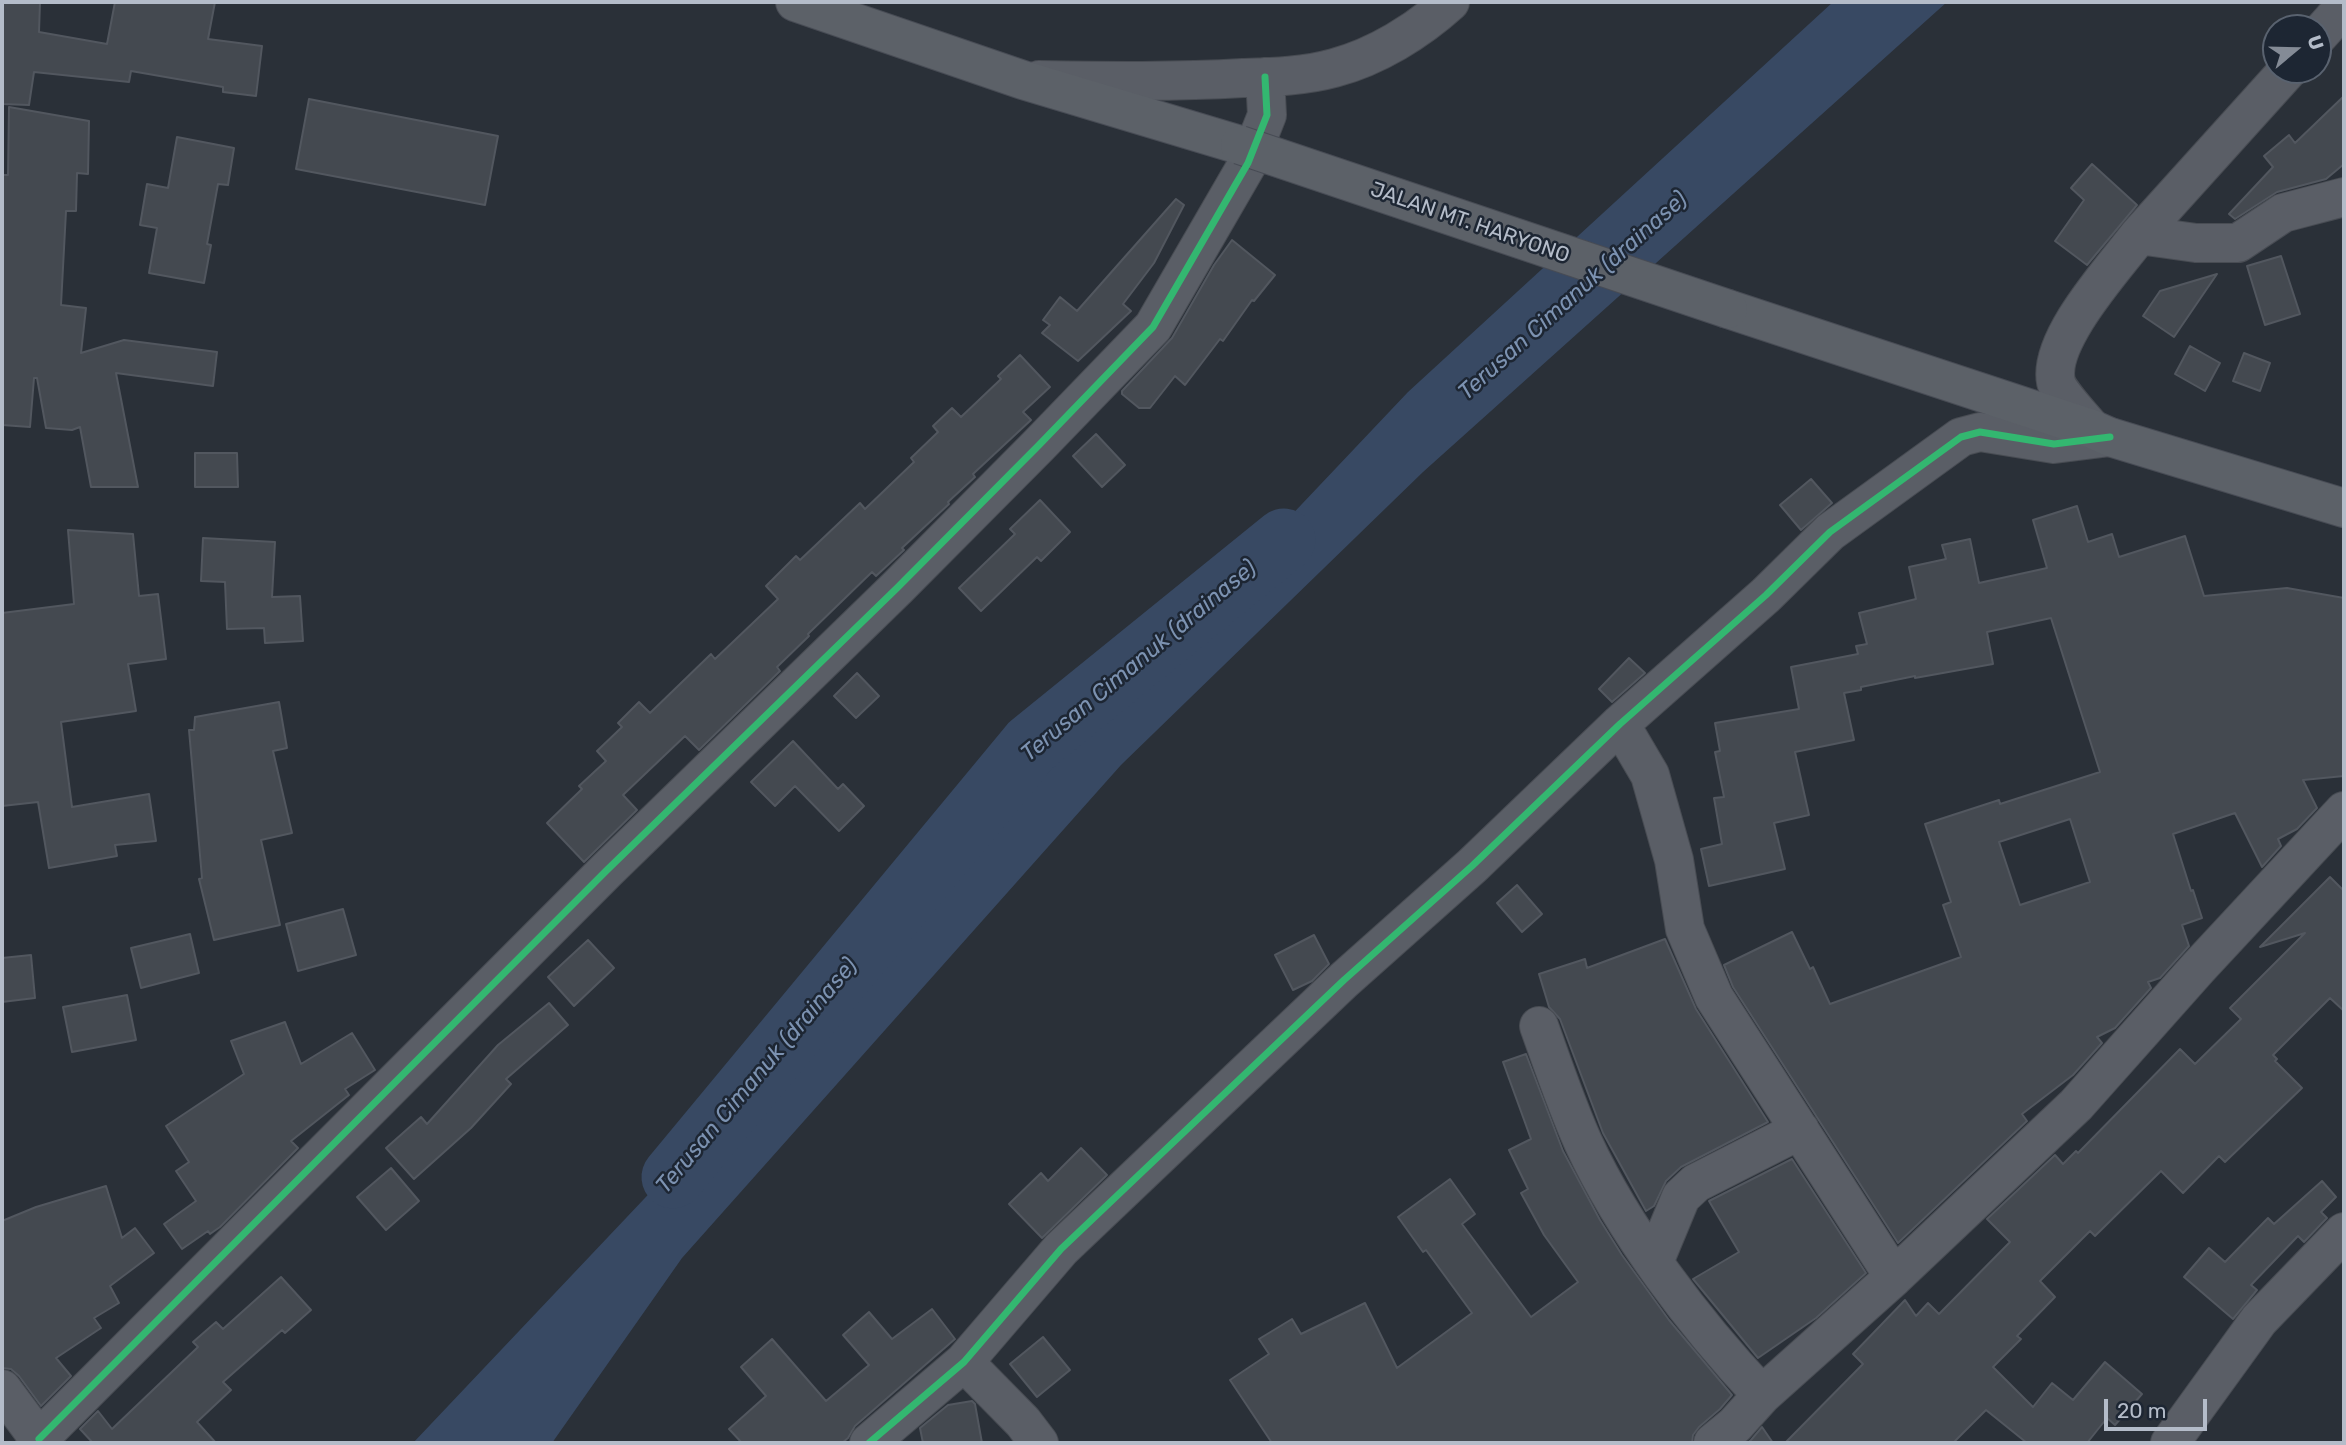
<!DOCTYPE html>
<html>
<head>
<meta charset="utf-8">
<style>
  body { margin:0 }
  #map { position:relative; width:2346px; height:1445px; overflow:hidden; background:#2a3038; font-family:Rubik,sans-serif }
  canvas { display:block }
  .frame { position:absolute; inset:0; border:4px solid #b4bcc9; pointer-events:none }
  .north { position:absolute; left:2262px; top:14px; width:70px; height:70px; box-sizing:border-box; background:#1d2633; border:2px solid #59626f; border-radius:50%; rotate:71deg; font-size:19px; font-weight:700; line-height:28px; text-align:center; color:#b4bcc9 }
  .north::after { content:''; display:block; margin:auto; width:24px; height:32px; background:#848b96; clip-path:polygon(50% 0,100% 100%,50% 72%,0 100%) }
  .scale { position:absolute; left:2104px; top:1399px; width:103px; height:32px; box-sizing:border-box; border:4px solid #b4bcc9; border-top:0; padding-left:9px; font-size:21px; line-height:24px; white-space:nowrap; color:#b4bcc9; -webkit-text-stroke:5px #1d2633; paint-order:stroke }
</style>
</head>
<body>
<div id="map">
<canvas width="2346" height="1445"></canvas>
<div class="frame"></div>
<div class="north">U</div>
<div class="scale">20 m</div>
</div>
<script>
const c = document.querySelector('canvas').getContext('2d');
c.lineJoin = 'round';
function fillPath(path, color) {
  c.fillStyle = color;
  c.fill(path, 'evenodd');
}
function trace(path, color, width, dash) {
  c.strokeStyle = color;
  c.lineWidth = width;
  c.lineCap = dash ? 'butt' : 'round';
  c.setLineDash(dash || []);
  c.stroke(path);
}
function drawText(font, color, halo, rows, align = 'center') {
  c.font = font + ' Rubik,sans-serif';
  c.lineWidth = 5;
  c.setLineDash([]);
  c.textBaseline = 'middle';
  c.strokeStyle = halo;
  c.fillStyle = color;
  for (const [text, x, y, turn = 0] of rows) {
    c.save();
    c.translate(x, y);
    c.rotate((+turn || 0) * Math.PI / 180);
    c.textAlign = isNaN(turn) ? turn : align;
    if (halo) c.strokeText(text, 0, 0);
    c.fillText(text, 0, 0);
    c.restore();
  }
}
const water = new Path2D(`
  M 1833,2 L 1947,2 L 1423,472 L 1121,765 L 682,1258 L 552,1443 L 413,1443 L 1408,392 Z`);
const river = new Path2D(`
  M 673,1177 L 1031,745 L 1284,540`);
const building = new Path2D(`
  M 2,2 L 40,2 L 39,32 L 107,44 L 115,2 L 215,2 L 208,39 L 262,46 L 256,96 L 223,92 L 223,87 L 131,71 L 129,82 L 34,72 L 29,105 L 2,104 Z
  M 2344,96 L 2344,164 L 2326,179 L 2277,192 L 2235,219 L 2229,214 L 2273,167 L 2264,156 L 2289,135 L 2295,143 Z
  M 309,99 L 498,136 L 485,205 L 296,169 Z
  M 9,107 L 89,121 L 88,174 L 77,173 L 76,211 L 66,211 L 61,305 L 86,308 L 81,353 L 124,340 L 217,352 L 213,386 L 116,373 L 138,487 L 91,487 L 80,427 L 72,430 L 46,428 L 37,378 L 34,378 L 30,427 L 2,425 L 2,175 L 8,175 Z
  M 177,137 L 234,148 L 228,185 L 218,184 L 207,244 L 211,245 L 204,283 L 149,273 L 157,228 L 140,225 L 147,184 L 168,188 Z
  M 2092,164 L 2137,205 L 2087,265 L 2055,241 L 2084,200 L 2071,188 Z
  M 1176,199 L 1184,205 L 1154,263 L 1123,304 L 1131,311 L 1078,361 L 1042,333 L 1050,325 L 1043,320 L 1060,297 L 1077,311 Z
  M 1232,240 L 1275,275 L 1254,301 L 1252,300 L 1223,341 L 1220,339 L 1185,385 L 1175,376 L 1150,408 L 1139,408 L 1122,394 L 1122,391 L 1172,338 L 1214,265 Z
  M 2281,256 L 2300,314 L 2265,325 L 2247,266 Z
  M 2217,274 L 2174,337 L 2143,316 L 2160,291 Z
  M 2190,346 L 2220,363 L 2205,391 L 2175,374 Z
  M 2244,353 L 2270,363 L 2260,391 L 2233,381 Z
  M 1020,355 L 1050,387 L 1023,412 L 1031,420 L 973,474 L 975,477 L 948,502 L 949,504 L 902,548 L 904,550 L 876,576 L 872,572 L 808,634 L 809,636 L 777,667 L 780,671 L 699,750 L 685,736 L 623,795 L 637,810 L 584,862 L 547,823 L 582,789 L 579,786 L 606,761 L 597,751 L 622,727 L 618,723 L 639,702 L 650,713 L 711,654 L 715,659 L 778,599 L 766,586 L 796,556 L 800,560 L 860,503 L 865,509 L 914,462 L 911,458 L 938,432 L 933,426 L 952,408 L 961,417 L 1001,379 L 998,376 Z
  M 1096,434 L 1125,465 L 1102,487 L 1073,456 Z
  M 195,453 L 237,453 L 238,487 L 195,487 Z
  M 1811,479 L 1832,503 L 1801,530 L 1780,505 Z
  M 1040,500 L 1070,532 L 1041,561 L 1037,557 L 981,611 L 959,588 L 1015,534 L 1010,529 Z
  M 2077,506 L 2088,542 L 2112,534 L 2119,557 L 2185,536 L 2204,596 L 2287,588 L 2344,598 L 2344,776 L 2303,780 L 2317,808 L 2297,829 L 2278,839 L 2281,846 L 2262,867 L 2235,813 L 2173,834 L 2191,891 L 2193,890 L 2202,918 L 2182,925 L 2189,946 L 2160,978 L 2148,982 L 2151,988 L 2115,1028 L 2097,1037 L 2102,1043 L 2073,1075 L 2022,1114 L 2027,1121 L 1898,1243 L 1733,987 L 1724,965 L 1792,932 L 1810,969 L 1813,967 L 1830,1004 L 1961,957 L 1943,905 L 1951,902 L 1925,824 L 1999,800 L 2000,804 L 2100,772 L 2051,618 L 1987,632 L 1993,664 L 1915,678 L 1915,676 L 1861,687 L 1861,690 L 1844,693 L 1854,740 L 1795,752 L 1809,815 L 1774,823 L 1785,869 L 1709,886 L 1701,849 L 1722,844 L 1714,798 L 1724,797 L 1715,752 L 1720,751 L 1715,723 L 1799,709 L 1791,667 L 1858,654 L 1856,646 L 1867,644 L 1859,613 L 1916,599 L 1909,567 L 1946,559 L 1942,545 L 1970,539 L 1979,583 L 2047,568 L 2033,520 ZM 2070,819 L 2090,882 L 2020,905 L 1999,842 Z
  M 68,530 L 133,534 L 139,596 L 158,594 L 166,659 L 128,664 L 136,711 L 61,722 L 72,807 L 149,794 L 156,841 L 115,845 L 117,856 L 49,868 L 38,802 L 2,806 L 2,613 L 74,604 Z
  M 203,538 L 275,542 L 272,597 L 300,596 L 303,641 L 265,643 L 264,628 L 227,629 L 225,582 L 201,581 Z
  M 1629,658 L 1645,673 L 1612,702 L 1599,689 Z
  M 857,673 L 879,696 L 856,718 L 834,696 Z
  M 279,702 L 287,748 L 273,751 L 292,833 L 261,840 L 280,925 L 214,940 L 199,879 L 202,878 L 189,730 L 194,730 L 195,717 Z
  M 793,741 L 838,789 L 843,784 L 864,806 L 839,831 L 795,786 L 775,806 L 751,782 Z
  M 2330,877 L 2344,891 L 2344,1011 L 2330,998 L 2273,1055 L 2277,1059 L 2275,1061 L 2302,1088 L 2225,1162 L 2219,1156 L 2183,1193 L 2161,1171 L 2095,1236 L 2090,1231 L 2040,1281 L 2055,1297 L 2017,1336 L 2021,1339 L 1993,1367 L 2033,1407 L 2052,1383 L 2073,1400 L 2105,1362 L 2142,1394 L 2115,1425 L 2107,1418 L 2087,1443 L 2027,1443 L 1986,1410 L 1953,1443 L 1785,1443 L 1863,1364 L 1853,1354 L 1905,1300 L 1916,1316 L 1928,1303 L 1939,1314 L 2010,1242 L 1987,1219 L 2055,1155 L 2063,1164 L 2076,1151 L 2078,1153 L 2180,1049 L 2195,1064 L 2241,1019 L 2230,1008 L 2305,933 L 2260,947 Z
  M 1517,885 L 1542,914 L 1522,932 L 1497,903 Z
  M 343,909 L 356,955 L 298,971 L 286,924 Z
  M 190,934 L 199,973 L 141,988 L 131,948 Z
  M 1314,935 L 1329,964 L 1312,981 L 1293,990 L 1275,955 Z
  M 1665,939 L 1696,1009 L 1768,1122 L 1681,1167 L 1666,1181 L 1654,1206 L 1646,1211 L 1603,1133 L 1560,1019 L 1549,1007 L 1539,974 L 1585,959 L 1587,968 Z
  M 588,940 L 614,968 L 574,1006 L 548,977 Z
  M 31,955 L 35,998 L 2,1002 L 2,958 Z
  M 127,995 L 136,1040 L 72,1052 L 63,1007 Z
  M 549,1003 L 568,1025 L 506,1079 L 511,1084 L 471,1128 L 414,1179 L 386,1148 L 421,1117 L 427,1124 L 498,1045 Z
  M 285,1022 L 301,1064 L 352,1033 L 375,1070 L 345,1089 L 349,1095 L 291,1141 L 298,1148 L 220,1227 L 210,1234 L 208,1231 L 182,1249 L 164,1224 L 196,1201 L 176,1171 L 189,1162 L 166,1126 L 244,1074 L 231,1041 Z
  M 1526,1054 L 1563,1151 L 1600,1220 L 1622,1255 L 1669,1320 L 1732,1395 L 1720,1409 L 1699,1427 L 1693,1435 L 1692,1443 L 1272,1443 L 1230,1380 L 1269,1354 L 1259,1339 L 1292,1319 L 1301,1334 L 1365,1303 L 1397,1368 L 1472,1313 L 1426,1250 L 1423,1252 L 1398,1217 L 1450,1179 L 1475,1214 L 1462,1224 L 1531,1317 L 1578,1282 L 1544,1235 L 1521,1193 L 1528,1189 L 1509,1150 L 1531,1139 L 1503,1062 Z
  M 1081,1148 L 1107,1175 L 1042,1238 L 1009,1204 L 1041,1173 L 1048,1181 Z
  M 1792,1159 L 1866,1273 L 1816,1318 L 1758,1358 L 1693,1279 L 1739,1252 L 1709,1201 Z
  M 391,1168 L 419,1201 L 386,1230 L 357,1197 Z
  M 2322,1181 L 2336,1197 L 2321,1212 L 2327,1218 L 2304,1242 L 2298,1236 L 2251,1285 L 2257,1290 L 2233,1319 L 2184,1277 L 2209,1248 L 2225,1262 L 2268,1218 L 2274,1224 Z
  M 106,1186 L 122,1238 L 135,1228 L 154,1253 L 110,1286 L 119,1303 L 94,1318 L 101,1328 L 56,1358 L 71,1376 L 41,1406 L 19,1376 L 11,1369 L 2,1368 L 2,1221 L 36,1207 Z
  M 281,1277 L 311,1310 L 285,1333 L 282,1330 L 223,1382 L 231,1390 L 197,1422 L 216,1443 L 93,1443 L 80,1429 L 98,1411 L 112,1429 L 198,1347 L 193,1342 L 216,1322 L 223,1329 Z
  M 932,1309 L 955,1339 L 855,1426 L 848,1438 L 842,1443 L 742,1443 L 729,1429 L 766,1396 L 741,1367 L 772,1339 L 826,1401 L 869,1365 L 843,1335 L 869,1312 L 892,1339 Z
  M 1043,1337 L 1070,1370 L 1037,1397 L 1010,1364 Z
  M 972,1401 L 975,1404 L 982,1443 L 923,1443 L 920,1428 L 948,1405 Z
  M 1762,1427 L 1773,1443 L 1747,1443 L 1751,1440 Z`);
const street = new Path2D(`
  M 2318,36 L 2344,7
  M 1039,80 C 1107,81 1175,82 1243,78 C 1273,77 1305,76 1334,68 C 1376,57 1418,31 1450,2
  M 2139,235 L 2288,70
  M 2092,429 C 2084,420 2058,391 2056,382 C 2047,340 2115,267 2139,235 L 2196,243 L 2238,243 L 2283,213 L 2344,197
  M 1620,724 L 1650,775 L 1674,860 L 1685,929 L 1714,997 L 1894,1277
  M 1539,1026 C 1553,1065 1566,1104 1583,1142 C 1624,1231 1695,1324 1762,1395
  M 1654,1262 L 1681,1197 L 1696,1183 L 1800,1130
  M 964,1362 L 1023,1422 L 1039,1443
  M 2,1389 L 39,1439 L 35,1443
  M 39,1439 L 607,870 L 897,588 L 1039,445 L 1153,327 L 1248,163 L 1267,115 L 1265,77
  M 869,1443 L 964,1362 L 1061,1249 L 1344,980 L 1472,866 L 1620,724 L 1766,595 L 1830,532 L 1961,437 L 1980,432 L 2054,444 L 2110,437
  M 1713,1443 L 1735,1425 L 1762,1395 L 1894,1277 L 2076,1105 L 2198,968 L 2344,811
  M 2170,1443 L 2259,1320 L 2344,1232`);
const primary = new Path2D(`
  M 795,2 L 1023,80 L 1240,145
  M 1728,309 L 2092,429 L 2110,437 L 2344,508`);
const primaryBridge = new Path2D(`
  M 1240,145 L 1728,309`);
const cycleway = new Path2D(`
  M 39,1439 L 607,870 L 897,588 L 1039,445 L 1153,327 L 1248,163 L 1267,115 L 1265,77
  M 869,1443 L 964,1362 L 1061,1249 L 1344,980 L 1472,866 L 1620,724 L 1766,595 L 1830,532 L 1961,437 L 1980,432 L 2054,444 L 2110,437`);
const streetNames = [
  ["JALAN MT. HARYONO",1470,223,19]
];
const waterNames = [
  ["Terusan Cimanuk (drainase)",1573,296,-42],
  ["Terusan Cimanuk (drainase)",1139,661,-40],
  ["Terusan Cimanuk (drainase)",757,1076,-50]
];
fillPath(water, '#384963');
trace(river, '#384963', 63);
fillPath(building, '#444950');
trace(building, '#52575f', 2);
trace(street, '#484c53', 40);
trace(primary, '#484c55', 40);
trace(street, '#5a5e66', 38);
trace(primary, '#5c6168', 38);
trace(primaryBridge, '#484c55', 40, []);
trace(primaryBridge, '#5c6168', 38);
trace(cycleway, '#33b770', 7);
drawText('21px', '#b4bcc9', '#1d2633', streetNames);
drawText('italic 23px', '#7c92b1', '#1d2633', waterNames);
</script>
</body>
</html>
